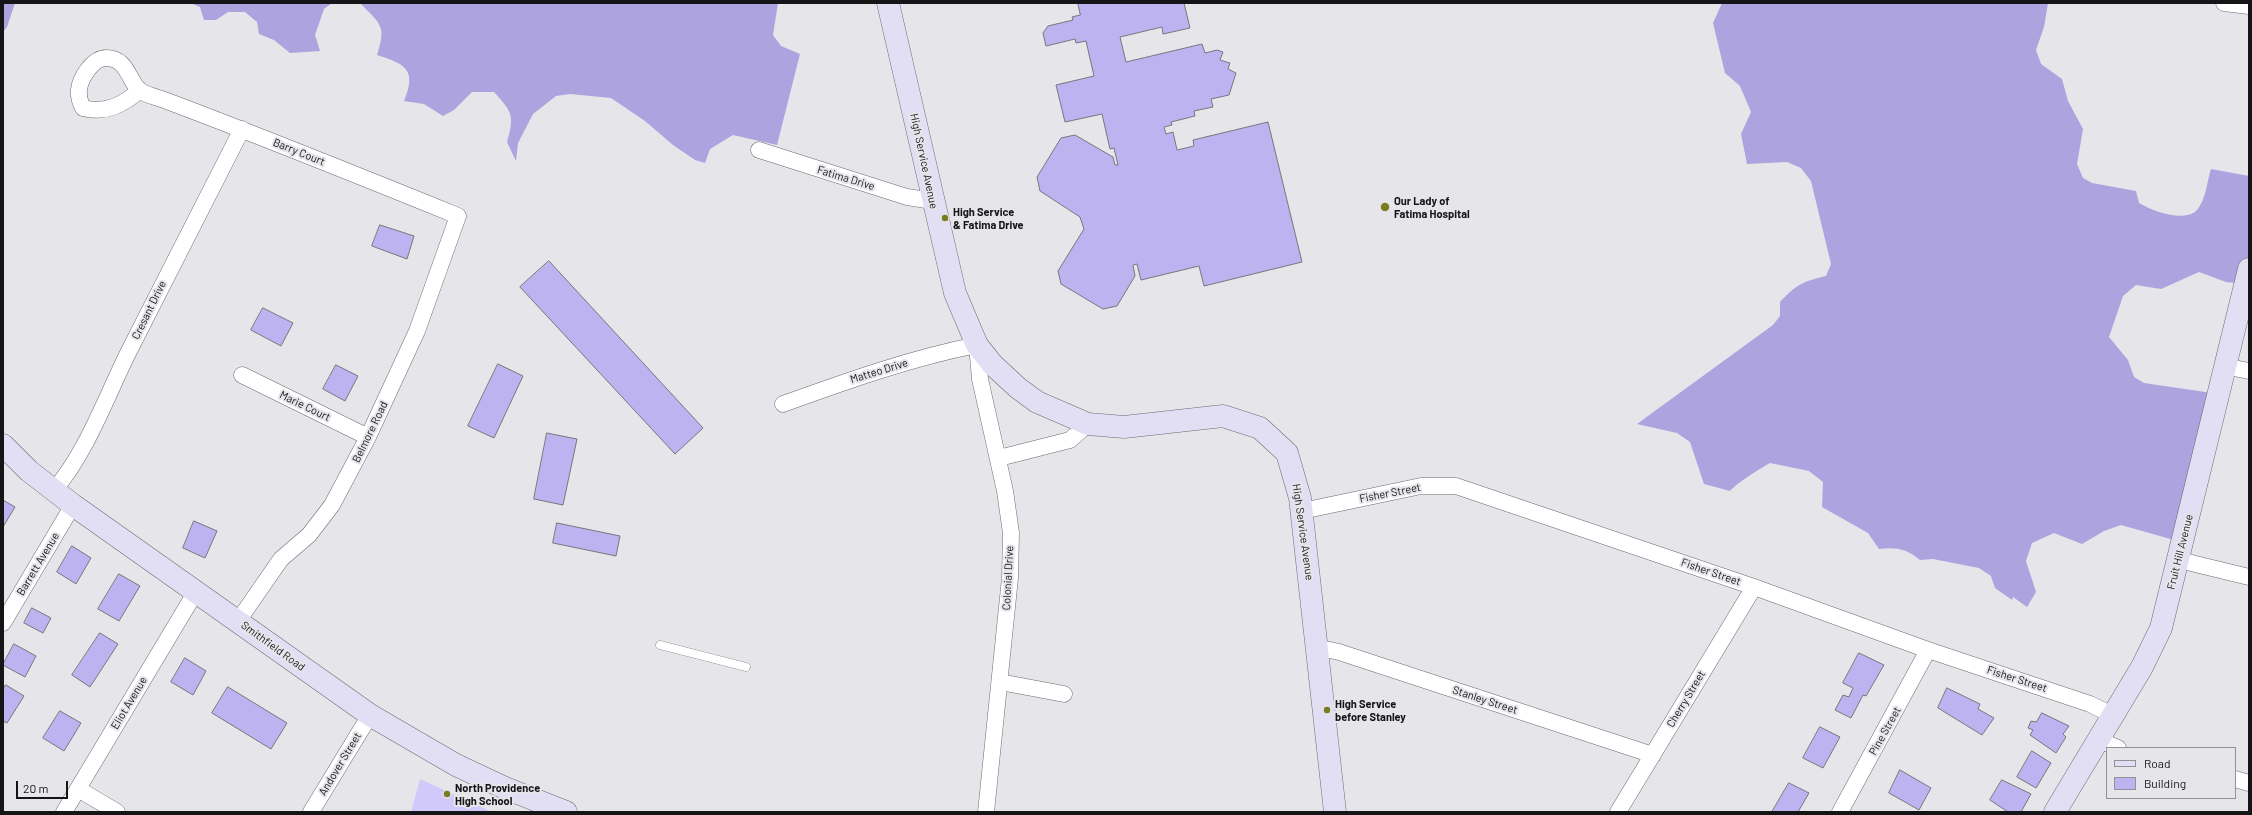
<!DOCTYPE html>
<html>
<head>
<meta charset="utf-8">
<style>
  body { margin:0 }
  #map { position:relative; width:2252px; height:815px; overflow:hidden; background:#e5e5ea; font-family:Barlow,sans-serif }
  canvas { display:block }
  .frame { position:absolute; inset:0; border:4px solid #151517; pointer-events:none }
  .legend { position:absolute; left:2106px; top:747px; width:130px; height:52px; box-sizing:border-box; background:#e5e5ea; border:1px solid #929296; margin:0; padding:5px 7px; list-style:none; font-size:12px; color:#151517 }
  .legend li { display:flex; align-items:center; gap:8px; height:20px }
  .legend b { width:20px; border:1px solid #929296 }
  .scale { position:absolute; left:16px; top:781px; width:52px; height:18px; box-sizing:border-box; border:2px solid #151517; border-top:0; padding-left:5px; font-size:12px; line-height:14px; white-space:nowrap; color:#151517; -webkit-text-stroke:3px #e5e5ea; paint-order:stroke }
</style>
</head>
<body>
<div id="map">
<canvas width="2252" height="815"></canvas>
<div class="frame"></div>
<ul class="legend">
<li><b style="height:5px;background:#e2def4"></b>Road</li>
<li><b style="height:11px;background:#bdb3f1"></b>Building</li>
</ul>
<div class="scale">20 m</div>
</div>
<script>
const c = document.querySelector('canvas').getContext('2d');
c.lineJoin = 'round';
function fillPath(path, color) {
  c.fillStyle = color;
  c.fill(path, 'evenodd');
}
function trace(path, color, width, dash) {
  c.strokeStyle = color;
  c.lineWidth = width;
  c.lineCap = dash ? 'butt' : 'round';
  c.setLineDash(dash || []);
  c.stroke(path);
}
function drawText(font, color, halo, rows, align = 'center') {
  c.font = font + ' Barlow,sans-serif';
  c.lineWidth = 4;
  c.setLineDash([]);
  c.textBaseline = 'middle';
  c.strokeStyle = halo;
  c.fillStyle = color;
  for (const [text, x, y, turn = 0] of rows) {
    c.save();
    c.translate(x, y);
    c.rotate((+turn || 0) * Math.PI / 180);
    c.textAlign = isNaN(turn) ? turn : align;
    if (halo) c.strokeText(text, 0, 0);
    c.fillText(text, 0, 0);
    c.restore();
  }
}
const green = new Path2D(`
  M 420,779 L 492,812 L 411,812 Z`);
const forest = new Path2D(`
  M 3,3 L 15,3 L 7,27 L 3,32 Z
  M 190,3 L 332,3 L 324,9 L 315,35 L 320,51 L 290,53 L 274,40 L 259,34 L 257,22 L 245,12 L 228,12 L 216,20 L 204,20 L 200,7 Z
  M 360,3 L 778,3 L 773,35 L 781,46 L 800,54 L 777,145 L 733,135 L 710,149 L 705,163 L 695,160 L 673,145 L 645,121 L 611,98 L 570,94 L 556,96 L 533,114 L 518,143 L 516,161 L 507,142 C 515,115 512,112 494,92 L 472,92 L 454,110 L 443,116 L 424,104 L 404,101 C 417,70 406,64 377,55 C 387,25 380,24 360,3 Z
  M 1722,3 L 2048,3 L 2044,27 L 2036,50 L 2041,64 L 2062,79 L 2068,101 L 2083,129 L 2077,164 L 2083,178 L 2092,183 L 2136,191 L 2139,203 C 2152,211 2185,223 2197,210 C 2206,200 2207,181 2211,169 L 2249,176 L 2249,267 L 2245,284 L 2226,282 L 2199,272 L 2161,289 L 2136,285 L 2123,296 L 2109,337 L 2128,360 L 2134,377 L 2144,383 L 2219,394 L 2181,542 L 2121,525 L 2104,531 L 2082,544 L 2054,533 L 2032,543 L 2026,561 L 2036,592 L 2027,607 L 2013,597 L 2012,600 L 1995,588 L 1991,576 L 1979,568 L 1933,559 L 1920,560 C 1907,549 1896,547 1879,549 L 1868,533 L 1822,507 L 1823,482 L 1809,471 L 1770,463 C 1759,469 1737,483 1730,491 L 1704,484 L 1690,442 L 1677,433 L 1637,424 L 1773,325 L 1780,316 L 1780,302 C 1797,284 1802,282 1826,276 L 1831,264 L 1811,181 L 1801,168 L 1787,162 L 1747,164 L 1741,134 L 1751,112 L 1740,86 L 1725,73 L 1713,23 Z`);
const building = new Path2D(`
  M 1078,3 L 1184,3 L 1190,28 L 1163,34 L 1162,27 L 1120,37 L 1126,62 L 1202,44 L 1205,53 L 1217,50 L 1223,52 L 1220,60 L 1230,63 L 1228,69 L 1236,73 L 1229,95 L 1211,99 L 1213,107 L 1194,111 L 1195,116 L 1171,122 L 1172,125 L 1164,127 L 1166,134 L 1173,132 L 1177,150 L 1194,146 L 1193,140 L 1268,122 L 1302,262 L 1204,286 L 1199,266 L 1141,280 L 1137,264 L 1133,265 L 1135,276 L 1117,306 L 1103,309 L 1061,284 L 1058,271 L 1084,229 L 1080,217 L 1040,191 L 1037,177 L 1061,138 L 1075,135 L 1113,157 L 1115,165 L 1118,165 L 1114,148 L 1110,149 L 1102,114 L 1065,122 L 1056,85 L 1094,76 L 1086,41 L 1076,43 L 1075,39 L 1046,46 L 1043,33 L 1048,26 L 1073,20 L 1072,17 L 1080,15 Z
  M 380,225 L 414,236 L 407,259 L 372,246 Z
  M 549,261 L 703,428 L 675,454 L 520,287 Z
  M 263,308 L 293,323 L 281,346 L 251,330 Z
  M 498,364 L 523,376 L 494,438 L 468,426 Z
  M 336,365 L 358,376 L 345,401 L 323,389 Z
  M 547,433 L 577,439 L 563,505 L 534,499 Z
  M 3,500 L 15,507 L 3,527 Z
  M 194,521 L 217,531 L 205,558 L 183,548 Z
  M 557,523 L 620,536 L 616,556 L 553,543 Z
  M 72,546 L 91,558 L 76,584 L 57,572 Z
  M 119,574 L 140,586 L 119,621 L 98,609 Z
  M 32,608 L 51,618 L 43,633 L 24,623 Z
  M 100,633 L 118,644 L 90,687 L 72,675 Z
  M 14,644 L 36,656 L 25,677 L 3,665 Z
  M 1859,653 L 1884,665 L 1866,696 L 1863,695 L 1851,718 L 1835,710 L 1843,695 L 1849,697 L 1853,688 L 1843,683 Z
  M 185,658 L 206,671 L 193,695 L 171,682 Z
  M 6,685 L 24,696 L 7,723 L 3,721 L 3,689 Z
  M 228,687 L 287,723 L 271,749 L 212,713 Z
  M 1947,688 L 1980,704 L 1978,709 L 1994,718 L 1982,735 L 1938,708 Z
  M 60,711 L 81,723 L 64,751 L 43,738 Z
  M 2042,713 L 2069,726 L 2063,734 L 2066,737 L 2056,753 L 2030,735 L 2033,730 L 2028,728 L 2031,721 L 2036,722 Z
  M 1820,727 L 1840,737 L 1823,768 L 1803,758 Z
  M 2032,751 L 2051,763 L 2036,788 L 2017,777 Z
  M 1900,770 L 1931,788 L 1919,810 L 1889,793 Z
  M 2002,780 L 2031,794 L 2021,812 L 2008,812 L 1990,800 Z
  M 1789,783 L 1809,793 L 1798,812 L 1772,812 Z`);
const lane = new Path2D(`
  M 660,645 L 746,667`);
const street = new Path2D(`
  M 2224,3 L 2249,6
  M 140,90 C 123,105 105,114 83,108 C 80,102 78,97 79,90 C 80,78 93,58 106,58 C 127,58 128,79 139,90 C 145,95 160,98 167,101 C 265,138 362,177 458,216 L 417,331 L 368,437 L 332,505 L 309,535 L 281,559 L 238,621
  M 759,150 L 907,197 L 933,201
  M 2224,366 L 2249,371
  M 242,375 L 368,437
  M 783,404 C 847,381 911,358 977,345 L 980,379 L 1005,491 L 1011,533 L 1010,578 L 986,812
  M 999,458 L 1070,440 L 1088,424
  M 54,490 C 86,454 107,395 129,351 C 166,277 204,203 242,129
  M 1302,511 L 1421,486 L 1456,486 L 1754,587 L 1928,650 L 2090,704 L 2112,715
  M 2179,560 L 2249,577
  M 3,623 L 73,505
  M 1316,647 L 1339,652 L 1653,755
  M 1000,682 L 1064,694
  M 2097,739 L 2118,748
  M 2235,779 L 2249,783
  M 78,789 L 117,812
  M 64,812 L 195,593
  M 311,812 L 370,715
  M 1618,812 L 1754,587
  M 1840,812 L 1928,650`);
const secondary = new Path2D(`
  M 888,3 L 955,293 L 977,345 L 993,365 L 1018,388 L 1037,402 L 1088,424 L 1124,427 L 1223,416 L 1260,428 L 1287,453 L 1300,498 L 1335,812
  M 3,445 L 29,471 L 73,505 L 370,715 L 456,765 L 505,788 L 566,812
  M 2055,812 L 2142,667 L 2161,628 L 2249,269`);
const markers = [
  [1385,207,5,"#797c25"],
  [945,218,4,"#797c25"],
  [1327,710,4,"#797c25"],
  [447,794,4,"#797c25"]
];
const streetNames = [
  ["Barry Court",299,152,22],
  ["High Service Avenue",924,161,78],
  ["Fatima Drive",846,178,17],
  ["Cresant Drive",149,310,-64],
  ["Matteo Drive",879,371,-17],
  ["Marie Court",305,406,26],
  ["Belmore Road",370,432,-64],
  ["Fisher Street",1390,493,-11],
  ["High Service Avenue",1303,532,82],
  ["Fruit Hill Avenue",2180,552,-76],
  ["Barrett Avenue",38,564,-59],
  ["Fisher Street",1711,572,19],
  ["Colonial Drive",1008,578,-87],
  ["Smithfield Road",273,646,36],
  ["Fisher Street",2017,679,18],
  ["Cherry Street",1686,699,-59],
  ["Stanley Street",1485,700,18],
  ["Eliot Avenue",129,703,-59],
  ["Pine Street",1885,731,-61],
  ["Andover Street",340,764,-59]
];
const poiNames = [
  ["Our Lady of",1394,201],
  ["Fatima Hospital",1394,214],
  ["High Service",953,212],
  ["& Fatima Drive",953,225],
  ["High Service",1335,704],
  ["before Stanley",1335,717],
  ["North Providence",455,788],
  ["High School",455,801]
];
fillPath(green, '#d0c9fa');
fillPath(forest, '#aca3df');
fillPath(building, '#bdb3f1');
trace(building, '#77767b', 1);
trace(lane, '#6c6b70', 9);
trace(street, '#6c6b70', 17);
trace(secondary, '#6c6b70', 23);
trace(lane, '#fff', 8);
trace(street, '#fff', 16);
trace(secondary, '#e2def4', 22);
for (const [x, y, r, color] of markers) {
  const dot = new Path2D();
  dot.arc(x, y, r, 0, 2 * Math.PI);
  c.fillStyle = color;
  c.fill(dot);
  trace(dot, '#e5e5ea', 1.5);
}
drawText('11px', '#151517', '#e5e5ea', streetNames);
drawText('bold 11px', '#151517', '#e5e5ea', poiNames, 'left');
</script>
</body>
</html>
